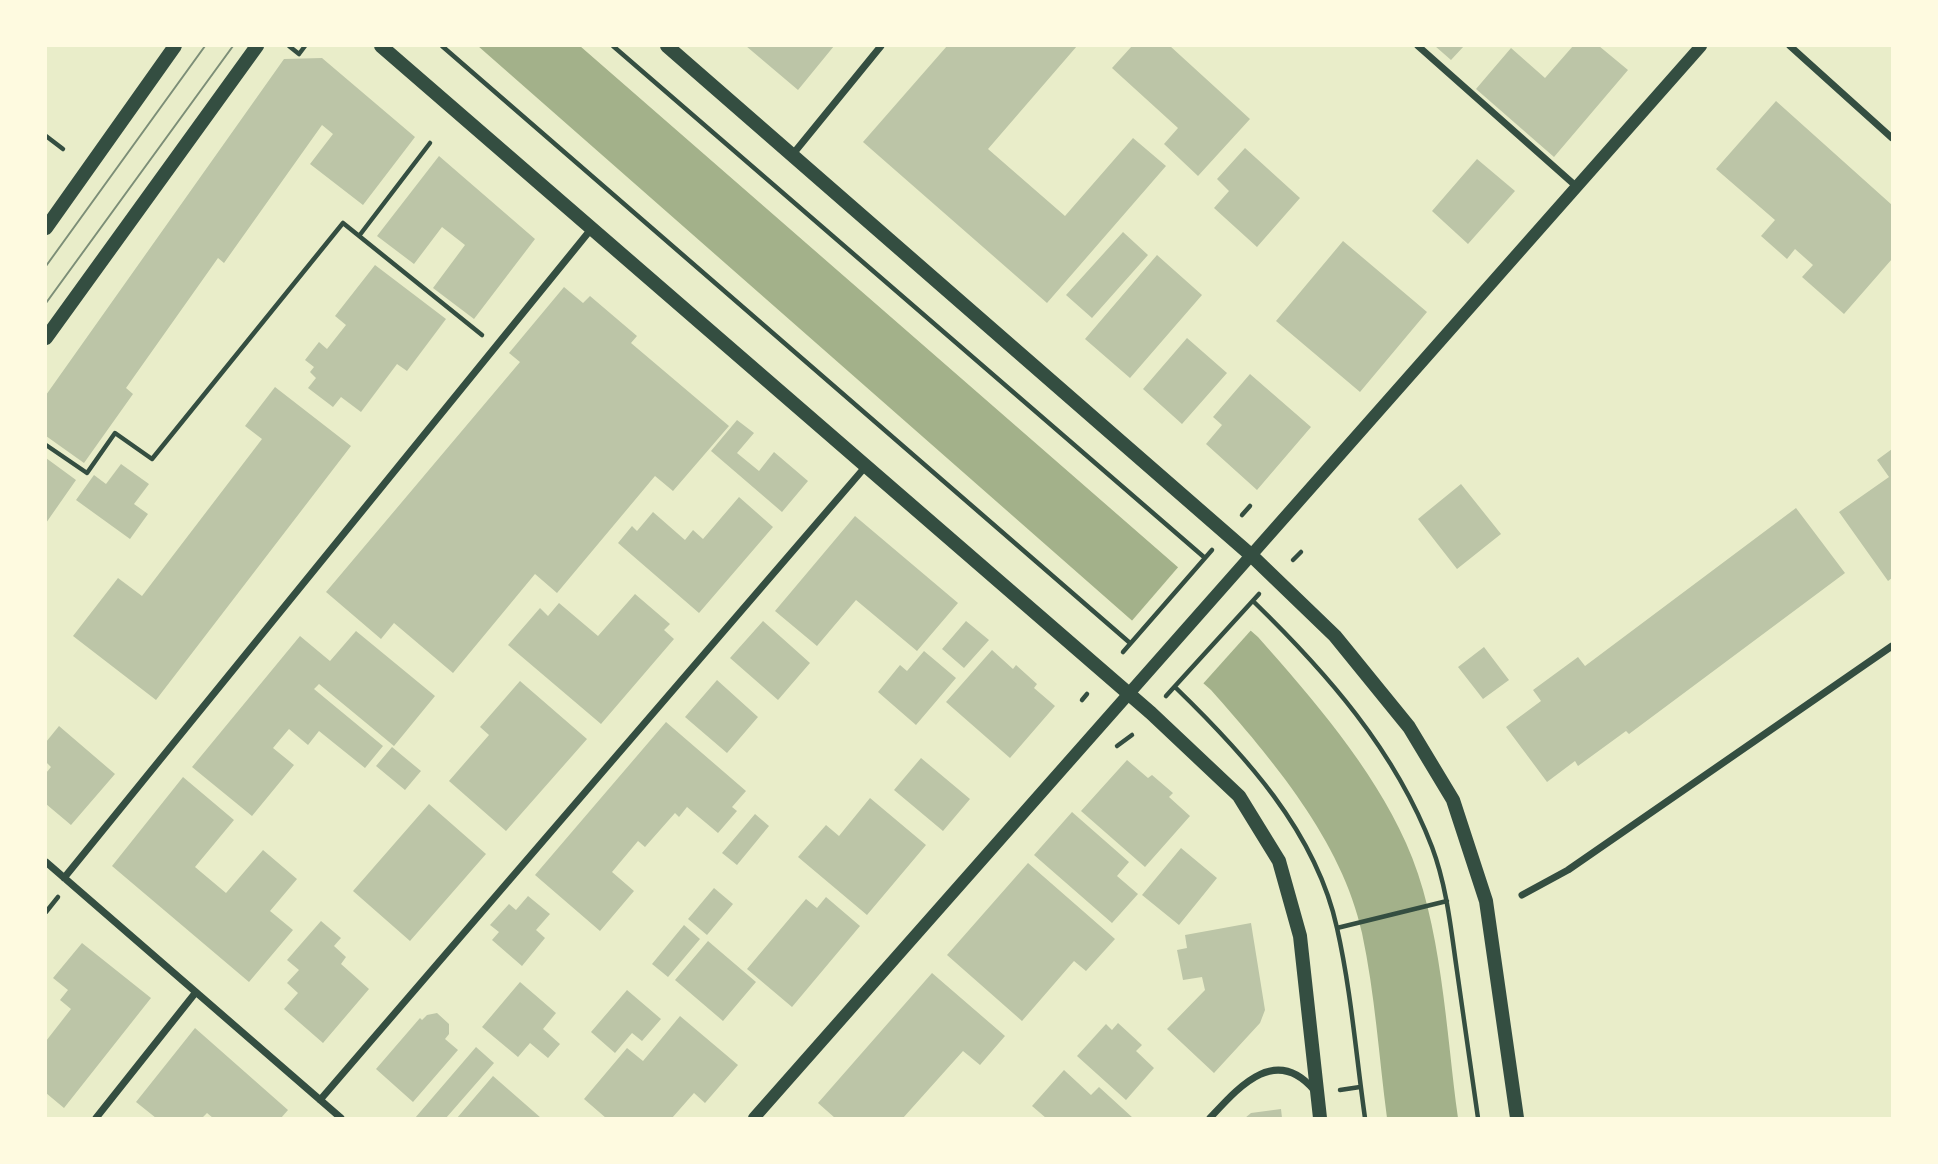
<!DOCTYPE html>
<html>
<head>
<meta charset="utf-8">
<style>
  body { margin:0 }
  #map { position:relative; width:1938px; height:1164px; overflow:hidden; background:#e9edc9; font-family:Ubuntu,sans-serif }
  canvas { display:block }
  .frame { position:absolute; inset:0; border:47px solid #fefae0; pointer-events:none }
</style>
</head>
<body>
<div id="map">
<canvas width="1938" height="1164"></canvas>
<div class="frame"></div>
</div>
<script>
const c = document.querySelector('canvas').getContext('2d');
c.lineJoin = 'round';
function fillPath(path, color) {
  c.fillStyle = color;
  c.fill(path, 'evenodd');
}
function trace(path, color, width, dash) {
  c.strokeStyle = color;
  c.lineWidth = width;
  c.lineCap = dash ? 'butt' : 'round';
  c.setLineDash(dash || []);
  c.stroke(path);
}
const water = new Path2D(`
  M 478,46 L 580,46 L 1258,637 C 1313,699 1372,767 1406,843 C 1442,922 1446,1032 1458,1118 L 1387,1118 C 1379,1057 1375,994 1362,933 C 1342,841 1272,759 1211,690 Z`);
const pier = new Path2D(`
  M 1180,565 L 1253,628 L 1201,686 L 1130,623 Z`);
const building = new Path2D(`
  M 746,46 L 834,46 L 798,90 Z
  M 947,46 L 1077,46 L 988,149 L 1065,216 L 1133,138 L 1166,166 L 1047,303 L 863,142 Z
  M 1132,46 L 1170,46 L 1250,119 L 1198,176 L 1164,144 L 1178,128 L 1112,68 Z
  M 1435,46 L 1464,46 L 1451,60 Z
  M 1573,46 L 1599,46 L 1628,70 L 1554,157 L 1476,89 L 1511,48 L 1545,78 Z
  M 322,58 L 415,137 L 363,205 L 310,164 L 333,134 L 322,125 L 224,263 L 218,258 L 126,388 L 133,394 L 84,463 L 46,436 L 46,395 L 284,59 Z
  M 1776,101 L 1892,205 L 1892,259 L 1844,314 L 1802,277 L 1813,265 L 1795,249 L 1787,259 L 1761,236 L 1775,220 L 1716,169 Z
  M 1245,148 L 1300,198 L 1257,247 L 1214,208 L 1229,191 L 1217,179 Z
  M 439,156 L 535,239 L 474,319 L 433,288 L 465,245 L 442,227 L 414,264 L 377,236 Z
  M 1477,159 L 1515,191 L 1468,244 L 1432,211 Z
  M 1123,232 L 1148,255 L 1092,318 L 1066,295 Z
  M 1343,241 L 1427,312 L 1360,392 L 1276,321 Z
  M 1157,255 L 1202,295 L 1130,378 L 1085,339 Z
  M 375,265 L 446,319 L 407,371 L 397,364 L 361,412 L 341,397 L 333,407 L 308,388 L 316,378 L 310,372 L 314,367 L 305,360 L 319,342 L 327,349 L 346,325 L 335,316 Z
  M 564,287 L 583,303 L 590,296 L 637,336 L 631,343 L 729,426 L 673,491 L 655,476 L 557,593 L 535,574 L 453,673 L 394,623 L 381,639 L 326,592 L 520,362 L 509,353 Z
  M 1187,338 L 1227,373 L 1182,424 L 1143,389 Z
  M 1250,374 L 1311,427 L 1257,490 L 1206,444 L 1222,425 L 1213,417 Z
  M 275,387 L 351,446 L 156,700 L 73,636 L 118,578 L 142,596 L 262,439 L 245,426 Z
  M 737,420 L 754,433 L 737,453 L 759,471 L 774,452 L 808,481 L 782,512 L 711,451 Z
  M 1892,449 L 1892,578 L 1888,581 L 1839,512 L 1889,477 L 1877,460 Z
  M 46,458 L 76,480 L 46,523 Z
  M 121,464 L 149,484 L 134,504 L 148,514 L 130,539 L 76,500 L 94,475 L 106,484 Z
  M 1461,484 L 1501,534 L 1457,569 L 1418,519 Z
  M 739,497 L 773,527 L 699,613 L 618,543 L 632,526 L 637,531 L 653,512 L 685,540 L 693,530 L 703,539 Z
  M 1796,508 L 1845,573 L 1629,734 L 1626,731 L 1578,766 L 1575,761 L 1547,782 L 1506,727 L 1541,701 L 1533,690 L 1578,657 L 1585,666 Z
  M 855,516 L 958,603 L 917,651 L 856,600 L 817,646 L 775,611 Z
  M 635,594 L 670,624 L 664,630 L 674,639 L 601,724 L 508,645 L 540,608 L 548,616 L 559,603 L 598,636 Z
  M 763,621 L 810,663 L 778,700 L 730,658 Z
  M 966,621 L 989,640 L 964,668 L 942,649 Z
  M 356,631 L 435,696 L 394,746 L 319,684 L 314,689 L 383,746 L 365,768 L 319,731 L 308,745 L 289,729 L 273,748 L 294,765 L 252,816 L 192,767 L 300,636 L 330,661 Z
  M 1484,647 L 1509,680 L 1483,699 L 1458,667 Z
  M 992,650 L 1013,669 L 1016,665 L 1037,684 L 1034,688 L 1055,706 L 1010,758 L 946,702 Z
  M 924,651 L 956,678 L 916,725 L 878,692 L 900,665 L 907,671 Z
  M 717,680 L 758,717 L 727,753 L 685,717 Z
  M 520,681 L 587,739 L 506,831 L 449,781 L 489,735 L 480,727 Z
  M 666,722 L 746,791 L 732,807 L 737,811 L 718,833 L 687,807 L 679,817 L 675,813 L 645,847 L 638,841 L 612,872 L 634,891 L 600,931 L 535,875 Z
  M 59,726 L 115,774 L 71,825 L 46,804 L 46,773 L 51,767 L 46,762 L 46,742 Z
  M 392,747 L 421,771 L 405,790 L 376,766 Z
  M 921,758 L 970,799 L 943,831 L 894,790 Z
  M 1127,760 L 1148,778 L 1152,775 L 1173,793 L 1169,797 L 1190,816 L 1145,867 L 1081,811 Z
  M 183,777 L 234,820 L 195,867 L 226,893 L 263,850 L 297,879 L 270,911 L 293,930 L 249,982 L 112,866 Z
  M 870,798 L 926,845 L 867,915 L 798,857 L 826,825 L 839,836 Z
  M 429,804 L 486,854 L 410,941 L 353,891 Z
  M 1072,812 L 1129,862 L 1117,876 L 1138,894 L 1112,923 L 1034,855 Z
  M 755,814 L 769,826 L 737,865 L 722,853 Z
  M 1181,848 L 1217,878 L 1179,925 L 1142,895 Z
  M 1028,863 L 1115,939 L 1086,971 L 1074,961 L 1022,1021 L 947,955 Z
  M 714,888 L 733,904 L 707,935 L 688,919 Z
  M 528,896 L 550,914 L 536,930 L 545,938 L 522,966 L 492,940 L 499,932 L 490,925 L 509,904 L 516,910 Z
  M 826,897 L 860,926 L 792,1007 L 747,969 L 806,899 L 817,908 Z
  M 321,921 L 341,938 L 334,946 L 346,957 L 341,964 L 369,989 L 323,1043 L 284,1009 L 298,993 L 287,983 L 299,970 L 287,960 Z
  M 1251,923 L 1265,1010 L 1260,1023 L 1214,1073 L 1167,1029 L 1205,990 L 1202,977 L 1183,980 L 1177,950 L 1187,948 L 1185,935 Z
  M 684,925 L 700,939 L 668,977 L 652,964 Z
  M 708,941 L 756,982 L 723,1021 L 675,980 Z
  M 82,943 L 151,998 L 64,1108 L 46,1093 L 46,1041 L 71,1009 L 60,1000 L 68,990 L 53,978 Z
  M 932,973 L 1005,1036 L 980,1065 L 963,1051 L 903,1118 L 835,1118 L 818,1103 Z
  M 520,982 L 556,1013 L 543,1029 L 560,1044 L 548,1058 L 530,1043 L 518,1057 L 482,1027 Z
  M 627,990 L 661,1019 L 642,1041 L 632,1033 L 615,1053 L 591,1032 Z
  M 437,1013 L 449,1024 L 449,1034 L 445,1039 L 458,1050 L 413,1102 L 376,1069 L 420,1018 L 422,1020 L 427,1015 Z
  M 680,1016 L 738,1065 L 705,1103 L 694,1093 L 672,1118 L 606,1118 L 584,1099 L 627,1048 L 643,1061 Z
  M 1118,1023 L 1142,1045 L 1136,1051 L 1154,1068 L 1126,1100 L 1077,1056 L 1106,1024 L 1112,1030 Z
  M 195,1028 L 288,1110 L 281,1118 L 213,1118 L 207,1113 L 202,1118 L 156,1118 L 136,1102 Z
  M 476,1047 L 494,1063 L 446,1118 L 415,1118 Z
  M 1064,1070 L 1091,1095 L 1099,1087 L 1133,1118 L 1046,1118 L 1032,1106 Z
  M 493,1076 L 541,1118 L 457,1118 Z
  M 1281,1109 L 1282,1118 L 1245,1118 L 1251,1113 Z`);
const path = new Path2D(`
  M 289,46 L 299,54 L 305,46
  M 442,46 L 1130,643
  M 613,46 L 1205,558
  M 46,136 L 63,149
  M 359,236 L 430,143
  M 46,445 L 87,473 L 115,433 L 152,459 L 343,223 L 482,335
  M 1242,515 L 1250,506
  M 1293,560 L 1301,552
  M 1253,601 C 1326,672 1395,750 1432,847 C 1447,887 1451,930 1457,971 C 1464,1020 1471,1069 1478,1118
  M 1123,652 L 1212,550
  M 1175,687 C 1243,753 1316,831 1337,928 C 1351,990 1356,1055 1365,1118
  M 1166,696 L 1259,594
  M 1082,700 L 1087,694
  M 1117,746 L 1132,735
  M 46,912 L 58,897
  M 1337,928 L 1447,901
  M 1340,1090 L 1360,1087`);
const minor = new Path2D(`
  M 1418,46 L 1577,187
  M 1790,46 L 1892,138
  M 793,154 L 881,46
  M 46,862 L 341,1118
  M 64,878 L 592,228
  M 1522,895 L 1568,870 L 1892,646
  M 320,1100 L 866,466
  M 96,1118 L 196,992
  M 1210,1118 C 1238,1088 1275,1044 1314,1090`);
const tertiary = new Path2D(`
  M 754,1118 L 1701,46`);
const secondary = new Path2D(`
  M 381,46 L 1151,713 L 1239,796 L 1279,861 L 1300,936 L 1320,1118
  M 667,46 L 1252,556 L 1335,636 L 1409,727 L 1453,800 L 1486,901 L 1517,1118
  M 46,228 L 175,46
  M 46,338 L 257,46`);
const tram = new Path2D(`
  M 46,266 L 205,46
  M 46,303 L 233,46`);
fillPath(water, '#a3b18a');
fillPath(pier, '#e9edc9');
fillPath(building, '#bcc5a7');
trace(path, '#344e41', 4.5);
trace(minor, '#344e41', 7);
trace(tertiary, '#344e41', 12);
trace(secondary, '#344e41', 14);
trace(tram, '#7c8e77', 2);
</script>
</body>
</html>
